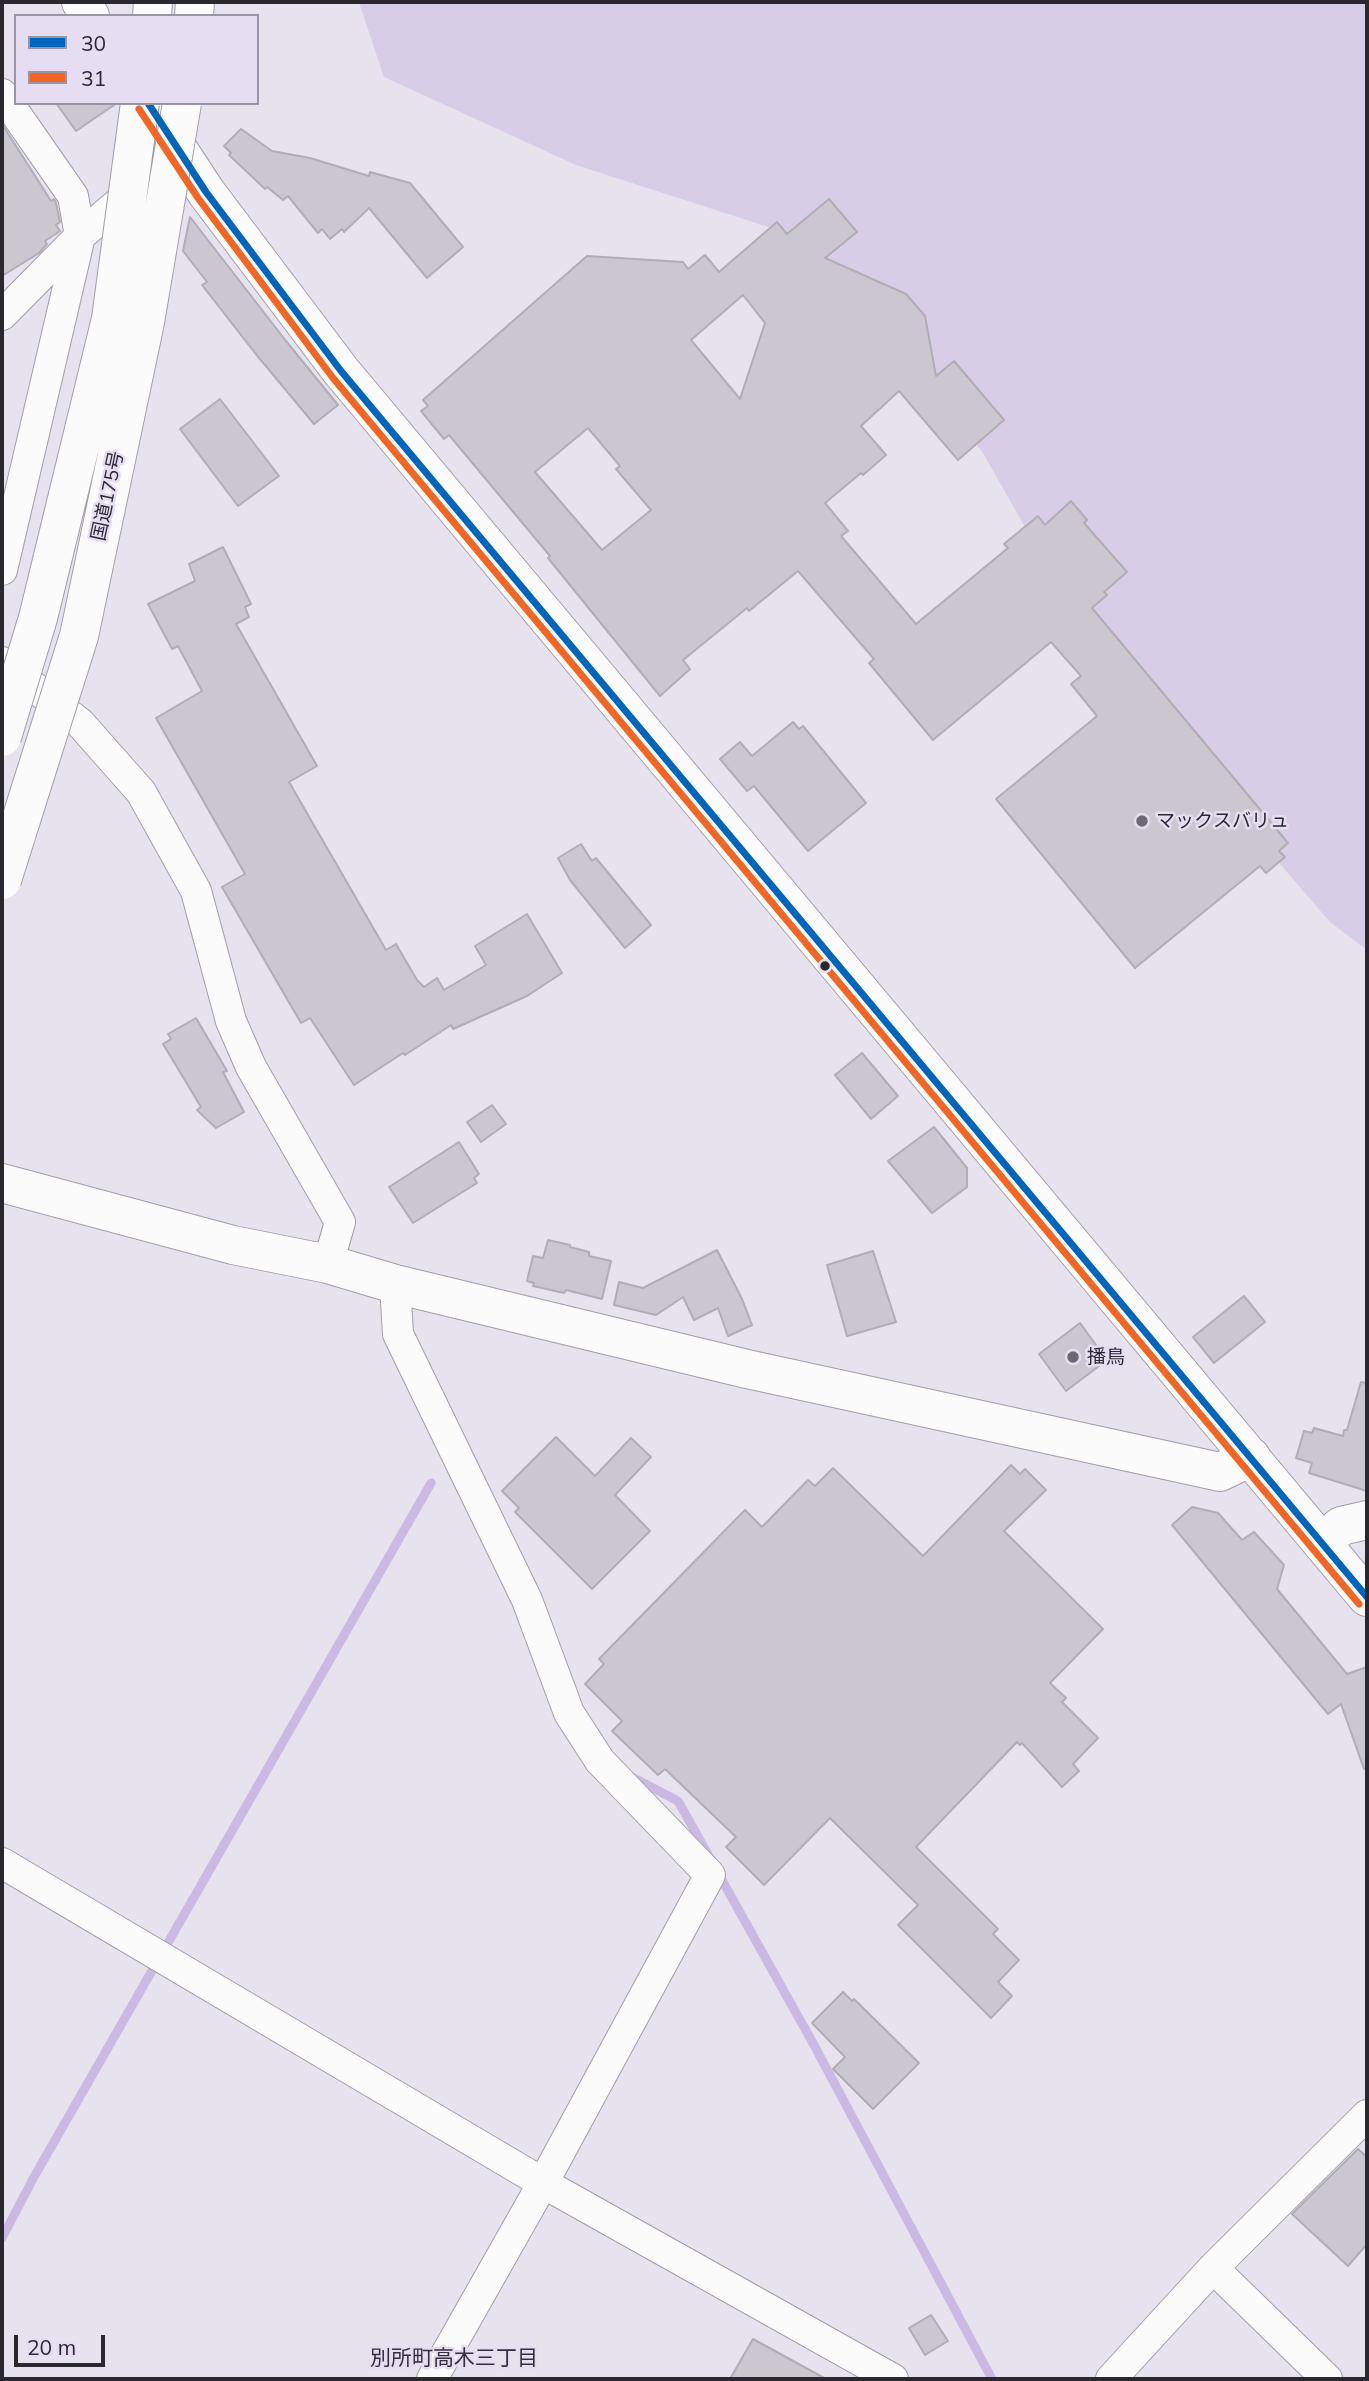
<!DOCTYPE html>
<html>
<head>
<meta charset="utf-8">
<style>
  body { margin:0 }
  #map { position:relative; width:1369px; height:2381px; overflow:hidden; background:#e6e2ee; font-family:Mulish,sans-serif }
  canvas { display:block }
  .frame { position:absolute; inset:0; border:4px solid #2a282f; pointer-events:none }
  .legend { position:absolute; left:14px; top:14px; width:245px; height:91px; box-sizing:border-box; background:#e5def2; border:2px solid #9a95a4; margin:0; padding:9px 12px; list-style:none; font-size:21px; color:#2a282f }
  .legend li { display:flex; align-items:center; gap:14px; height:35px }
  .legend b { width:35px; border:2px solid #9a95a4 }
  .scale { position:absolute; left:14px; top:2335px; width:91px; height:32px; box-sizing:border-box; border:4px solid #2a282f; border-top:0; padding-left:9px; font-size:21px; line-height:24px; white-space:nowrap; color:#2a282f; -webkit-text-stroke:5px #e5def2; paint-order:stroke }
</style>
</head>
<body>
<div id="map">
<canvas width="1369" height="2381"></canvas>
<div class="frame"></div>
<ul class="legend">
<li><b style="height:9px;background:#0065bd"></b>30</li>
<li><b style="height:9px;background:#f26522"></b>31</li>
</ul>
<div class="scale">20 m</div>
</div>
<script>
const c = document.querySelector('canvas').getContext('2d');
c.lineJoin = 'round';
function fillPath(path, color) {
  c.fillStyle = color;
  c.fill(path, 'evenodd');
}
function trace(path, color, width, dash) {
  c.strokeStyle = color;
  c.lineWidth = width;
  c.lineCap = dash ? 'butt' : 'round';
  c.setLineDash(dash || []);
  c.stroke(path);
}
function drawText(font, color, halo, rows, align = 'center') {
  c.font = font + ' Mulish,"Noto Sans JP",sans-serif';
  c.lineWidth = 5;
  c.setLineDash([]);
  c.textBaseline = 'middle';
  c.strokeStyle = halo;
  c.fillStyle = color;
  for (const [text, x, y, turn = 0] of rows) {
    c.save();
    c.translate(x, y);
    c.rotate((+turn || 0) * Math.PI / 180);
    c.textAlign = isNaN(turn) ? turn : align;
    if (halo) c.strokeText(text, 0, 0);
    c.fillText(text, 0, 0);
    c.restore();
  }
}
const green = new Path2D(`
  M 359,2 L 1367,2 L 1367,950 L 1330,922 L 1093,647 L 983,453 L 815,242 L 576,165 L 384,77 Z`);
const stream = new Path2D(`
  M 630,1776 L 678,1801 L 710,1858
  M 718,1873 L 814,2045 L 992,2379
  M 2,2238 L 34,2177 L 431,1483`);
const building = new Path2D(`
  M 56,103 L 117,103 L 76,131 Z
  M 2,124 L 51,201 L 54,199 L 56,203 L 60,222 L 56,225 L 60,231 L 45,241 L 47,244 L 39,253 L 2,276 Z
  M 241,129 L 272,151 L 310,158 L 369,176 L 370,172 L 410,183 L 463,247 L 427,278 L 369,208 L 344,232 L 342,229 L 330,239 L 322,229 L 318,233 L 288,196 L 283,200 L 267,187 L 265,189 L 229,155 L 231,153 L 224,146 Z
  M 829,199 L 857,232 L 825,258 L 906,294 L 925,316 L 936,376 L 954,361 L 1004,420 L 958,460 L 899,391 L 861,426 L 886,455 L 863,475 L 861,473 L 825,503 L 848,531 L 841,536 L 916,624 L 1008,548 L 1004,544 L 1038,516 L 1045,525 L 1071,501 L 1087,520 L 1084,523 L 1127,572 L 1104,592 L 1107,595 L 1092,608 L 1288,843 L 1279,851 L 1285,857 L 1266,873 L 1260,866 L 1135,968 L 996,799 L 1097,716 L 1071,684 L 1081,676 L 1051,642 L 933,740 L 869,663 L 874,659 L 798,571 L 749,611 L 747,608 L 683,660 L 690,669 L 660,696 L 548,558 L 550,556 L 449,435 L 444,439 L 421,411 L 428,406 L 423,400 L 587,256 L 683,262 L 688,269 L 705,255 L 719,272 L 777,222 L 787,234 ZM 743,295 L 765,323 L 740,399 L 691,340 ZM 588,428 L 620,466 L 616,469 L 651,510 L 602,550 L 535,472 Z
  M 190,217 L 286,341 L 338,405 L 314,424 L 255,353 L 202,285 L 207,282 L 183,251 Z
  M 220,399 L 279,476 L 238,506 L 180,429 Z
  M 223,547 L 251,604 L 245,607 L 249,617 L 236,624 L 317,766 L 289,782 L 386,950 L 396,944 L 417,980 L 424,987 L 437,978 L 444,990 L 486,965 L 475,946 L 527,914 L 562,973 L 527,996 L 453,1029 L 451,1025 L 405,1055 L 403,1053 L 354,1085 L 310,1018 L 301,1023 L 222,887 L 245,874 L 156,718 L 202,691 L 178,646 L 172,649 L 148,604 L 195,581 L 189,564 Z
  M 793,722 L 799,729 L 803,726 L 866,803 L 808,851 L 754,786 L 747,791 L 720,759 L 740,742 L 752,756 Z
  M 581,844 L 592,861 L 596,858 L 651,925 L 625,948 L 570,880 L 558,858 Z
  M 196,1018 L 227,1071 L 223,1072 L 244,1112 L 216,1128 L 197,1110 L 201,1107 L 163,1044 L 171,1039 L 168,1034 Z
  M 862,1053 L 898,1096 L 871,1119 L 835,1075 Z
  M 492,1105 L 506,1124 L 481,1142 L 467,1122 Z
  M 934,1127 L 967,1168 L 967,1187 L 932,1213 L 888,1161 Z
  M 459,1142 L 479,1174 L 474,1178 L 477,1183 L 413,1223 L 389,1187 Z
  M 548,1240 L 570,1245 L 570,1247 L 589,1252 L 589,1256 L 611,1261 L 602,1299 L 566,1290 L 564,1293 L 533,1286 L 534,1283 L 527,1281 L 533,1256 L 543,1258 Z
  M 717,1250 L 742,1299 L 752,1325 L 728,1336 L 718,1308 L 694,1320 L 683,1297 L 656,1315 L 614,1305 L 619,1282 L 643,1288 Z
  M 873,1251 L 896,1322 L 847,1336 L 827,1265 Z
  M 1244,1296 L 1265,1322 L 1214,1363 L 1193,1337 Z
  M 1080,1323 L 1107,1360 L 1066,1391 L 1039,1354 Z
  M 1361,1382 L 1367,1383 L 1367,1491 L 1309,1473 L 1312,1463 L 1296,1458 L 1304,1431 L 1312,1433 L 1314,1428 L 1343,1436 L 1344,1430 L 1347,1430 Z
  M 556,1437 L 595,1476 L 631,1438 L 651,1457 L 615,1495 L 650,1531 L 592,1589 L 515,1512 L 519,1508 L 502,1491 Z
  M 1011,1465 L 1020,1474 L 1025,1469 L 1046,1490 L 1004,1531 L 1103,1629 L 1050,1683 L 1066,1698 L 1062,1702 L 1098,1738 L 1073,1764 L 1079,1771 L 1062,1787 L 1022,1743 L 1020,1745 L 1017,1742 L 916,1847 L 998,1929 L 993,1934 L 1019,1960 L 998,1982 L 1012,1996 L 991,2018 L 898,1925 L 918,1905 L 830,1818 L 764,1885 L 726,1847 L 736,1837 L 665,1769 L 658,1775 L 612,1731 L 622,1721 L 585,1684 L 604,1664 L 599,1659 L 745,1510 L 762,1527 L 808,1480 L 815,1486 L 833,1468 L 923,1556 Z
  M 1192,1507 L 1218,1513 L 1242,1540 L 1254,1532 L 1284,1565 L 1277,1589 L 1347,1674 L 1367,1667 L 1367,1769 L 1364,1769 L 1341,1704 L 1328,1714 L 1172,1525 Z
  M 843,1992 L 852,2001 L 854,1999 L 919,2063 L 873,2109 L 833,2069 L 845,2057 L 812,2023 Z
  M 1358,2149 L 1367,2157 L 1367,2244 L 1348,2266 L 1292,2214 Z
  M 931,2315 L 948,2341 L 925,2355 L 909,2328 Z
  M 753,2339 L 826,2379 L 730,2379 Z`);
const street = new Path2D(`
  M 2,94 L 73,196 L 80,236 L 2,570
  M 2,315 L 80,236 L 136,188
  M 2,662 L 80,723 L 141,792 L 196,891 L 231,1021 L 251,1067 L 340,1222 L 328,1264
  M 395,1284 L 398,1334 L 527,1600 L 569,1713 L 600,1761 L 710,1875 L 543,2183 L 432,2379
  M 2,1863 L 543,2183 L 893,2379
  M 1213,2268 L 1327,2379
  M 1111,2379 L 1213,2268 L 1367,2115`);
const secondary = new Path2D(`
  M 2,1183 L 233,1245 L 328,1264 L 395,1284 L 747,1369 L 1220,1472 L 1251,1457
  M 1322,1543 L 1341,1526 L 1367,1520`);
const primary = new Path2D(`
  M 81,2 L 90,16
  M 148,103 L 206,192 L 341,371 L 1367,1597`);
const highway = new Path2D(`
  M 152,16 L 153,2
  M 194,16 L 195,2`);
const highwayBridge = new Path2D(`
  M 2,737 L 38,618 L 111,319 L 140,103
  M 2,880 L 79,636 L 145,322 L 182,103`);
const bus1 = new Path2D(`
  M 148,103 L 206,192 L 341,371 L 1367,1597`);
const bus2 = new Path2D(`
  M 139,109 L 198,198 L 333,378 L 1359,1604`);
const markers = [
  [1142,821,7,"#6c6972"],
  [825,966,6,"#2a282f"],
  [1073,1357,7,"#6c6972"]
];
const streetNames = [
  ["国道175号",108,496,-78]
];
const poiNames = [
  ["マックスバリュ",1156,821],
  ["播鳥",1087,1357]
];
const neighbourhoodNames = [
  ["別所町高木三丁目",454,2359]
];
fillPath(green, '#d7cde7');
trace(stream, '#c9b9e3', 9);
fillPath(building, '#cac7d0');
trace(building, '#b0adb6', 2);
trace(street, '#a19ea6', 32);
trace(secondary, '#a19ea6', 40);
trace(primary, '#a19ea6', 40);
trace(highway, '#a19ea6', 40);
trace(street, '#fbfbfc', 30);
trace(secondary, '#fbfbfc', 38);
trace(primary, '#fbfbfc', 38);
trace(highway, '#fbfbfc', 38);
trace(highwayBridge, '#a19ea6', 40, []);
trace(highwayBridge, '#fbfbfc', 38);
trace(bus1, '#0065bd', 7);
trace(bus2, '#f26522', 7);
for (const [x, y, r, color] of markers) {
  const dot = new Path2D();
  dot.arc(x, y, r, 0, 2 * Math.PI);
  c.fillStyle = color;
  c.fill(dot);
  trace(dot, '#e5def2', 2.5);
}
drawText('19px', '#2a282f', '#e5def2', streetNames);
drawText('19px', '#2a282f', '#e5def2', poiNames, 'left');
drawText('21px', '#332d3c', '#e5def2', neighbourhoodNames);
</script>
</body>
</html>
